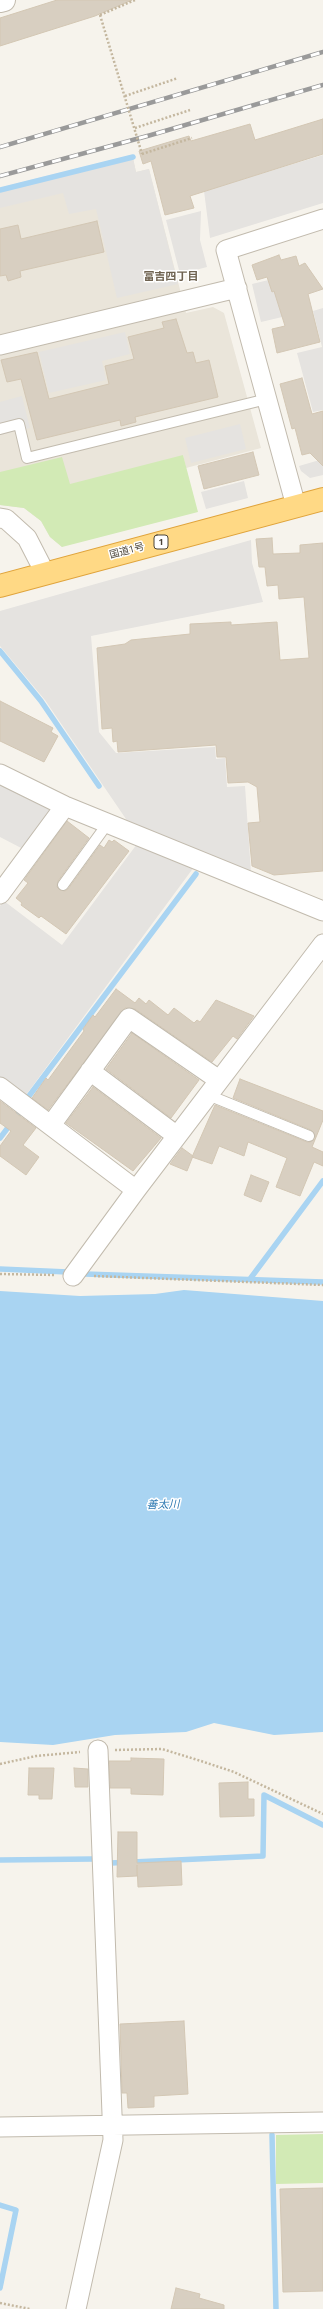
<!DOCTYPE html>
<html>
<head>
<meta charset="utf-8">
<style>
	body { margin:0 }
	canvas { display:block; background:#f6f3ec }
</style>
</head>
<body>
<canvas width="323" height="2309"></canvas>
<script>
const context = document.querySelector('canvas').getContext('2d');
context.lineJoin = 'round';
function fillPath(path, color) {
  context.fillStyle = color;
  context.fill(path, 'evenodd');
}
function shape(rows) {
  const path = new Path2D();
  for (const r of rows) {
    path.moveTo(r[0], r[1]);
    for (let i = 2; i < r.length; i += 2) path.lineTo(r[i], r[i + 1]);
  }
  return path;
}
function stroke(path, color, width, dash) {
  context.strokeStyle = color;
  context.lineWidth = width;
  context.lineCap = dash ? 'butt' : 'round';
  context.setLineDash(dash || []);
  context.stroke(path);
}
function label(font, color, halo, rows, align = 'center') {
  context.font = font + ' "Open Sans","Noto Sans JP",sans-serif';
  context.lineWidth = 3;
  context.setLineDash([]);
  context.textBaseline = 'middle';
  context.strokeStyle = halo;
  context.fillStyle = color;
  for (const [text, x, y, turn = 0] of rows) {
    context.save();
    context.translate(x, y);
    context.rotate((+turn || 0) * Math.PI / 180);
    context.textAlign = isNaN(turn) ? turn : align;
    if (halo) context.strokeText(text, 0, 0);
    context.fillText(text, 0, 0);
    context.restore();
  }
}
fillPath(shape([
	[133,158,136,172,149,169,186,313,213,307,224,313,261,448,186,468,183,455,62,547,50,537,41,521,24,508,0,505,0,191]
]), '#eae5da');
fillPath(shape([
	[183,455,198,512,62,547,50,537,41,521,24,508,0,505,0,472,62,457,70,484],
	[323,2134,323,2183,276,2184,276,2135]
]), '#d2eab5');
fillPath(shape([
	[323,155,323,203,210,238,204,191],
	[133,158,136,172,149,169,178,284,117,298,96,209,69,214,63,193,0,208,0,191],
	[201,211,200,240,207,267,180,274,166,220],
	[302,272,312,310,261,322,252,284],
	[323,308,323,410,313,412,297,353,322,347,313,311],
	[125,332,130,354,102,361,106,380,49,393,39,352],
	[22,396,30,428,0,435,0,402],
	[240,424,246,449,191,463,185,438],
	[323,459,323,475,310,478,301,471,299,466],
	[244,481,248,498,206,509,201,492],
	[251,540,252,563,263,602,91,636,99,732,116,753,215,747,216,759,225,758,227,787,245,786,251,873,128,822,45,700,0,646,0,611],
	[0,783,48,807,51,815,25,850,0,837],
	[137,844,194,867,23,1099,0,1081,0,906,4,901,62,945]
]), '#e5e3e0');
fillPath(shape([
	[184,1290,323,1301,323,1732,274,1735,214,1723,186,1732,115,1735,53,1745,0,1742,0,1291,80,1296,155,1294]
]), '#a9d4f2');
stroke(shape([
	[0,190,133,157],
	[0,651,41,701,99,786],
	[26,1100,196,874],
	[0,1138,19,1113],
	[0,1269,68,1272],
	[85,1274,323,1282],
	[250,1279,323,1181],
	[0,1860,93,1859],
	[111,1863,263,1856,264,1795,323,1825],
	[272,2135,276,2309],
	[0,2205,16,2210,0,2288]
]), '#a9d4f2', 5.5);
const building = shape([
	[57,0,132,0,95,16,0,46,0,18,57,0],
	[323,119,323,154,190,196,194,208,165,215,151,161,143,164,139,151,189,136,191,141,250,124,255,140,323,119],
	[97,221,104,252,20,271,21,277,8,281,6,275,0,276,0,229,18,225,21,239,97,221],
	[279,255,281,260,296,256,299,266,305,263,323,289,308,294,320,342,277,353,272,329,285,326,274,291,272,292,267,277,257,280,252,265,279,255],
	[176,319,187,353,193,352,196,363,209,360,218,397,135,417,136,422,121,426,120,420,37,440,21,379,7,382,1,360,37,352,49,399,109,384,105,366,134,359,128,337,164,328,162,322,176,319],
	[302,378,312,414,323,411,323,466,310,453,302,455,295,428,292,429,280,384,302,378],
	[253,452,259,475,204,489,198,466,253,452],
	[272,538,273,554,300,553,300,545,323,543,323,871,274,875,252,866,248,823,260,822,257,787,248,782,228,783,226,757,217,757,216,745,118,752,117,741,113,742,112,728,102,729,97,648,125,644,131,640,190,634,190,624,231,622,231,625,277,622,280,660,309,658,304,597,279,599,278,585,267,586,265,567,259,567,256,539,272,538],
	[0,701,53,728,51,732,58,736,44,762,0,741,0,701],
	[67,821,89,838,58,881,57,887,60,890,65,891,68,889,100,845,104,848,109,840,112,842,114,840,129,851,66,934,41,916,39,918,21,905,22,903,16,898,28,883,24,880,67,821],
	[116,989,135,1003,139,998,146,1004,149,1000,168,1015,174,1008,194,1023,197,1020,200,1022,216,1000,254,1016,237,1039,233,1036,212,1062,135,1009,125,1008,48,1110,32,1098,46,1078,48,1080,84,1031,83,1029,93,1015,95,1017,116,989],
	[132,1033,199,1080,171,1118,106,1069,132,1033],
	[240,1079,323,1111,323,1120,312,1147,323,1152,323,1166,314,1162,300,1196,276,1187,287,1158,248,1142,244,1156,219,1146,212,1164,192,1157,215,1105,307,1142,310,1142,315,1139,315,1135,311,1130,233,1098,240,1079],
	[93,1087,161,1138,133,1171,66,1123,93,1087],
	[0,1101,36,1128,23,1145,39,1157,26,1175,0,1156,0,1146,11,1131,0,1123,0,1101],
	[182,1148,193,1156,187,1171,170,1164,182,1148],
	[251,1175,269,1182,261,1202,244,1195,251,1175],
	[131,1758,164,1759,163,1795,131,1794,131,1788,110,1788,109,1761,131,1761,131,1758],
	[29,1768,54,1768,52,1799,39,1799,39,1795,28,1795,29,1768],
	[74,1768,88,1769,88,1787,75,1787,74,1768],
	[248,1782,248,1799,254,1799,254,1816,220,1817,219,1783,248,1782],
	[118,1832,137,1832,137,1863,181,1861,182,1885,138,1887,137,1865,137,1876,117,1877,118,1832],
	[184,2021,188,2094,154,2096,154,2107,128,2108,127,2093,122,2093,120,2024,184,2021],
	[323,2188,323,2291,283,2292,280,2189,323,2188],
	[176,2288,200,2294,199,2298,224,2305,224,2309,171,2309,176,2288]
]);
fillPath(building, '#d8cfc1');
stroke(building, '#d3c7b4', 1);
const service = shape([
	[0,429,19,424,27,458,267,399],
	[63,885,108,823],
	[208,1095,309,1136]
]);
const minor = shape([
	[0,345,237,288],
	[296,506,226,250,323,219],
	[0,518,6,519,27,538,45,573],
	[0,774,65,806,323,911],
	[0,894,65,806],
	[90,1071,177,1136],
	[0,1087,136,1190],
	[51,1125,129,1018,219,1080],
	[73,1276,136,1190,323,944],
	[0,2127,323,2122],
	[76,2309,113,2140,98,1750]
]);
const tertiary = shape([
	[0,1,4,0]
]);
const trunk = shape([
	[0,586,323,499]
]);
stroke(service, '#c2bbae', 12);
stroke(minor, '#c2bbae', 21);
stroke(tertiary, '#c2bbae', 24);
stroke(trunk, '#e0a43c', 24);
stroke(shape([
	[100,15,135,0],
	[125,96,178,78],
	[135,128,190,110],
	[142,154,192,138],
	[0,1274,55,1275],
	[94,1276,323,1285],
	[115,1750,162,1749,201,1761,234,1772,323,1814],
	[0,1764,36,1756,80,1752],
	[0,2303,30,2309]
]), '#c4b79f', 2.5, [2, 2]);
stroke(service, '#fff', 10);
stroke(minor, '#fff', 19);
stroke(tertiary, '#fff', 22);
stroke(trunk, '#ffd985', 22);
const rail = shape([
	[0,147,323,52],
	[0,176,151,135,323,85]
]);
stroke(rail, '#9a9a9a', 4.5);
stroke(rail, '#fff', 3, [9]);
stroke(shape([
	[100,15,142,154]
]), '#c4b79f', 2.5, [2, 2]);
for (const [x, y, w] of [
	[161,542,14]
]) {
  const box = new Path2D();
  box.roundRect(x - w / 2, y - 7, w, 14, 3);
  context.fillStyle = '#fff';
  context.fill(box);
  stroke(box, '#4b4439', 1);
}
label('bold 9px', '#4b4439', null, [
	["1",161,542]
]);
label('10px', '#4b4439', '#fff', [
	["国道1号",127,551,-15]
]);
label('bold 11px', '#6e6250', '#fff', [
	["富吉四丁目",171,277]
]);
label('italic 11px', '#2e7ab2', '#fff', [
	["善太川",163,1505,-1]
]);
</script>
</body>
</html>
